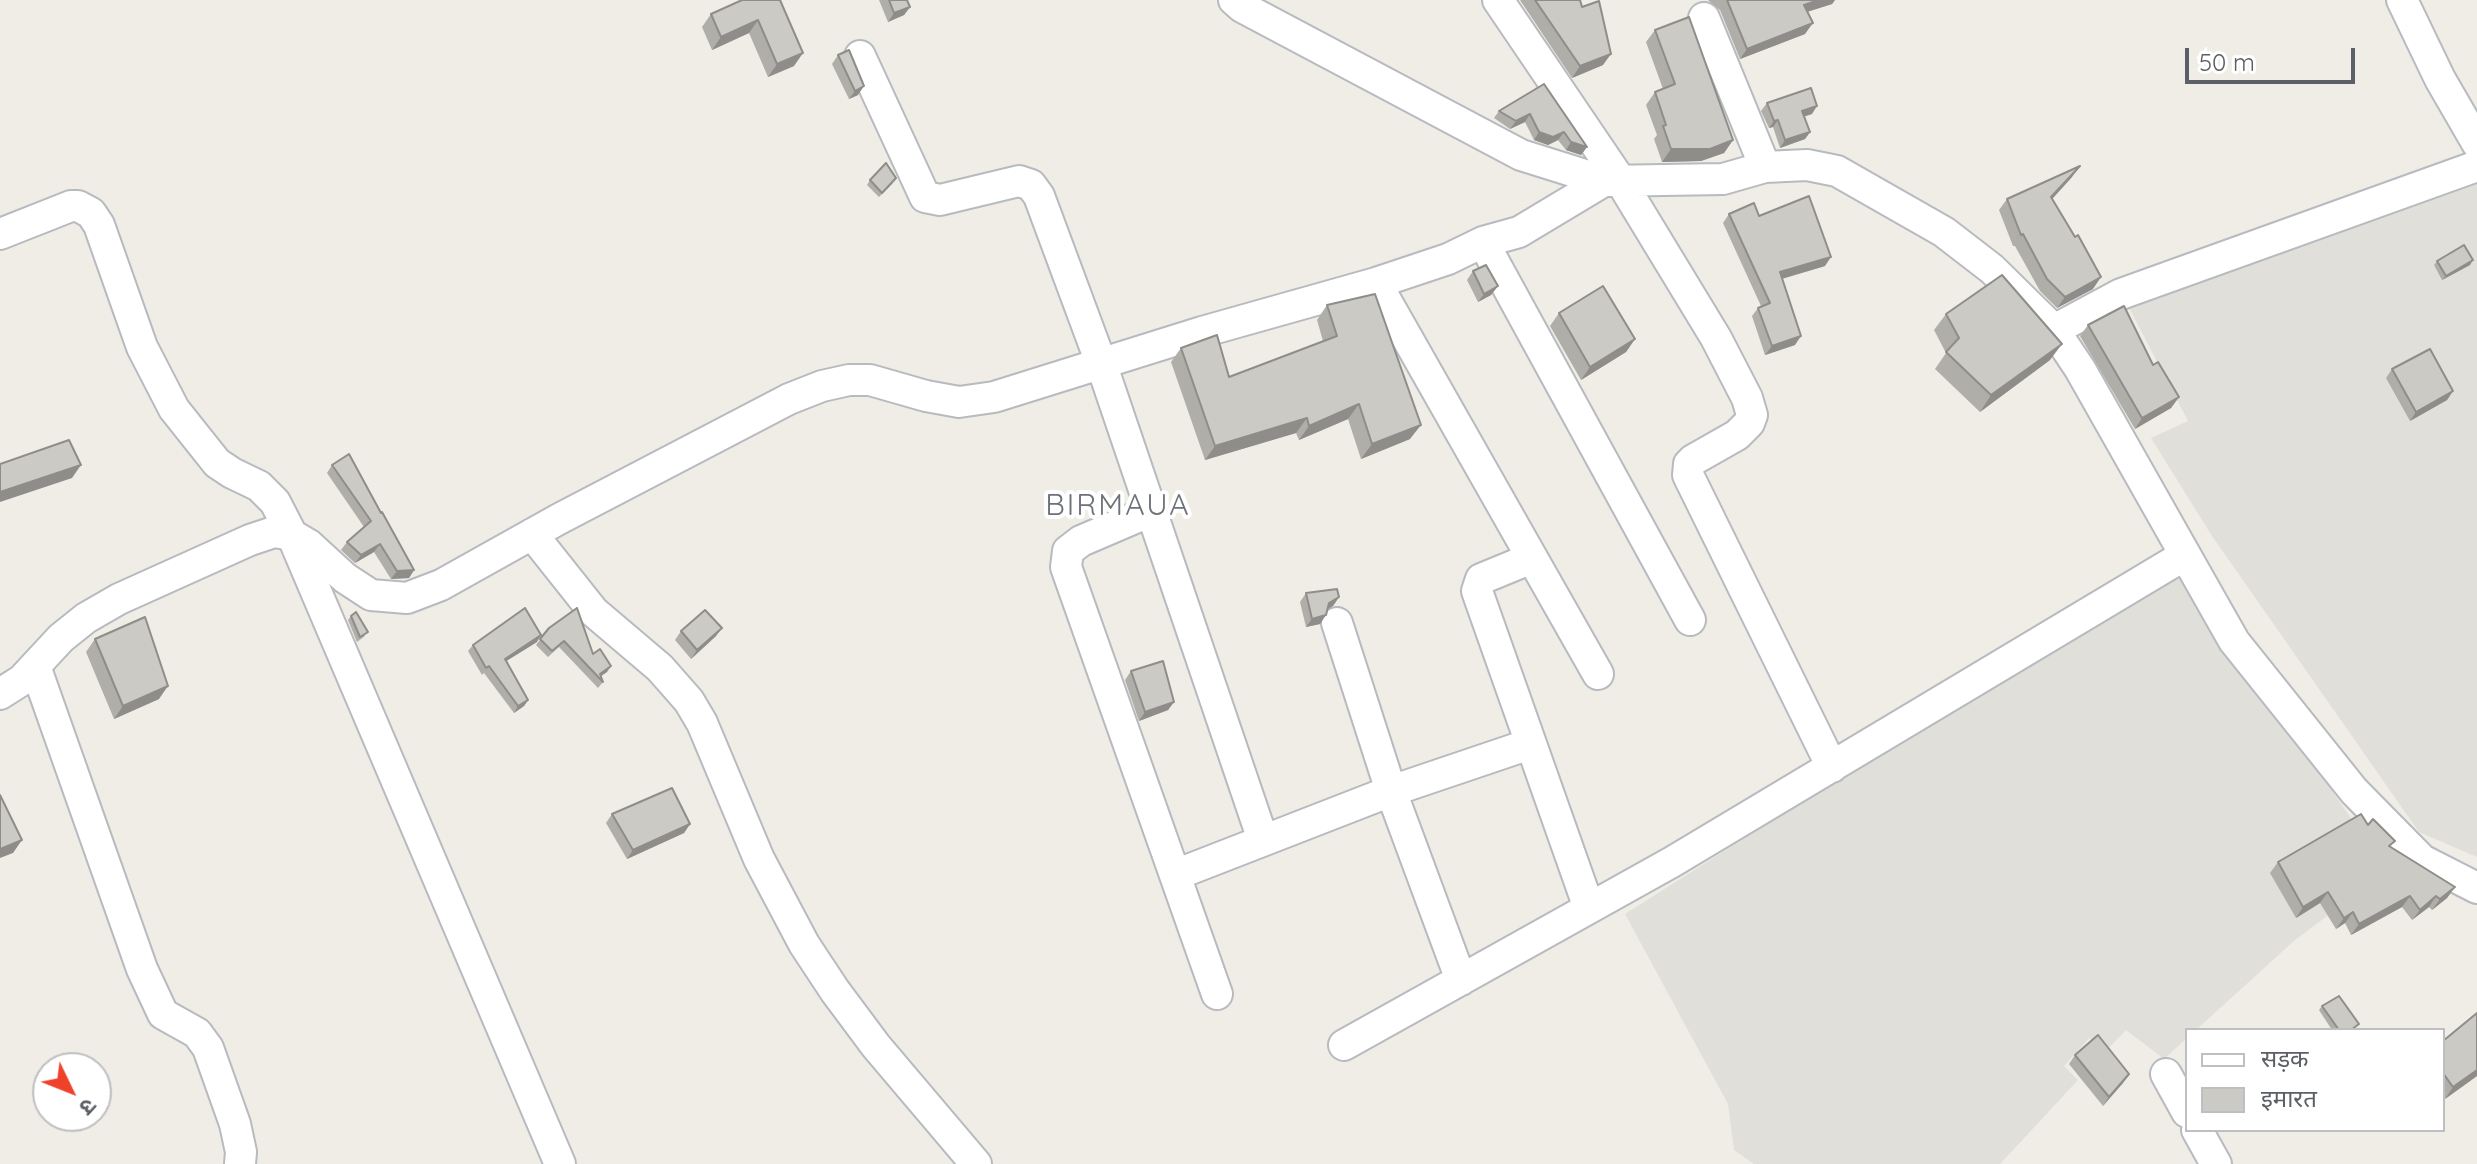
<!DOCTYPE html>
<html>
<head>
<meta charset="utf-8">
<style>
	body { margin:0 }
	#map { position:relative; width:2477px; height:1164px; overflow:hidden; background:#efede5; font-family:Quicksand,"Noto Sans Devanagari",sans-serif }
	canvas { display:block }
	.legend { position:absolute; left:2185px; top:1028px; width:260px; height:104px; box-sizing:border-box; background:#fff; border:2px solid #bebfc2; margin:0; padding:10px 14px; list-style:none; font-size:24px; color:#5c6066 }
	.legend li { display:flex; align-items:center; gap:16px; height:40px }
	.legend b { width:40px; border:2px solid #bebfc2 }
	.north { position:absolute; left:32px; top:1052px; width:80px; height:80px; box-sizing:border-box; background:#fff; border:2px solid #bebfc2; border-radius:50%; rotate:133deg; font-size:22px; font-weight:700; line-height:32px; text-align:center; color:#5c6066 }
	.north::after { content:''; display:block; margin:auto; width:28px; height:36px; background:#f0412b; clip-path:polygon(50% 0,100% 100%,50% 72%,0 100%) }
	.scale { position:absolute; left:2185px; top:48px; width:170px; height:36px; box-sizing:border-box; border:4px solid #5c6066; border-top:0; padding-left:10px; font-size:24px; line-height:28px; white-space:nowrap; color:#5c6066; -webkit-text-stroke:6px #fff; paint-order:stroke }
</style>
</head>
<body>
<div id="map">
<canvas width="2477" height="1164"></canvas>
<ul class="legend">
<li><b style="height:10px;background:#fff"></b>सड़क</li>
<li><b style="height:22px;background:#cccac4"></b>इमारत</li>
</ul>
<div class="north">उ</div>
<div class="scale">50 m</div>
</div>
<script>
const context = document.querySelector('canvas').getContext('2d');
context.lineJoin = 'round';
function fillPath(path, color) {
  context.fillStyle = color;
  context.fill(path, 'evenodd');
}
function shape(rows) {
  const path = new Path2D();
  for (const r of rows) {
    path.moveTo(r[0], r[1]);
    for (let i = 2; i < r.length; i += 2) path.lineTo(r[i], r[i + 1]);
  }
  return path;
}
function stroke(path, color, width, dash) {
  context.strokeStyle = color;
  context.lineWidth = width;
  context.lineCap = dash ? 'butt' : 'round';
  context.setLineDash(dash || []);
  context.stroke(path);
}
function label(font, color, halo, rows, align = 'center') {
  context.font = font + ' Quicksand,sans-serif';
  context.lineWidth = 8;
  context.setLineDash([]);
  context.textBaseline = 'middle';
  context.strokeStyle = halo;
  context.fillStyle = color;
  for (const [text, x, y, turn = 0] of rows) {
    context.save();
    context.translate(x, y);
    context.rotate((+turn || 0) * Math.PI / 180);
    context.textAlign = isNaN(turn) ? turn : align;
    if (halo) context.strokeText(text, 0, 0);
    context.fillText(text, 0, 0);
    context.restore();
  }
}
fillPath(shape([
	[2477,174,2477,857,2419,832,2212,536,2151,438,2188,421,2126,302],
	[2177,564,2387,871,2295,940,2196,1030,2187,1030,2187,1038,2164,1059,2126,1030,2105,1052,2089,1038,2064,1066,2078,1080,2000,1164,1754,1164,1734,1150,1728,1104,1625,914]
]), '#e0dfd9');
const minor = shape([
	[1234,0,1242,7,1521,155,1604,181,1723,179,1765,167,1807,165,1837,171,1944,232,1992,269,2054,330,2080,369,2234,641,2354,791,2422,860,2477,888],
	[1498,0,1620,180,1716,338,1747,398,1752,415,1749,423,1737,435,1693,460,1689,464,1688,475,1832,767],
	[2402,0,2440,79,2477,143],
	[1704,18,1765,167],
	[860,56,925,197,940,200,1019,181,1031,185,1039,196,1101,363,1263,840],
	[0,234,71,206,78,206,91,213,99,225,142,347,174,409,217,463,232,473,259,486,275,502,292,535,560,1164],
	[1483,242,1690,620],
	[1376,283,1598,674],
	[2054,330,2121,294,2477,166],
	[1151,511,1081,541,1068,551,1066,567,1217,994],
	[532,534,594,612,660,668,689,701,702,723,759,859,804,944,835,991,876,1046,976,1164],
	[1532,558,1481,579,1477,591,1589,908],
	[1337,623,1391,791,1461,980],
	[35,666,142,969,163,1014,197,1033,208,1048,235,1124,241,1152,240,1164],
	[0,694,22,680,61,638,86,618,119,599,250,540,274,532,292,535,309,545,345,578,371,595,407,598,441,585,559,519,789,399,822,386,849,380,870,380,926,396,959,402,994,397,1202,332,1376,283,1448,259,1483,242,1519,232,1604,181],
	[1175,875,1391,791,1530,744],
	[1344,1045,1672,862,2185,555],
	[2166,1074,2187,1112],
	[2197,1130,2216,1164]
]);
stroke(minor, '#b7babf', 34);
stroke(minor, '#fff', 30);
fillPath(shape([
	[742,0,794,66,768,77,749,33,712,50,702,27,711,14],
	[879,0,907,0,910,7,904,15,888,22],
	[1520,0,1580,0,1603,65,1572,78],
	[1708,0,1835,0,1832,4,1807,12,1805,34,1740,59,1720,10],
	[1655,30,1733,140,1724,153,1701,161,1662,162,1654,139,1657,135,1646,105,1655,92,1663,89,1646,42],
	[838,55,858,95,849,99,832,64],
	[1544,84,1587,147,1581,155,1566,150,1558,140,1548,145,1534,140,1525,122,1510,129,1494,118,1499,111],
	[1767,103,1812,114,1804,116,1810,132,1805,139,1780,148,1773,127,1769,128,1761,111],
	[2072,177,2052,199,2093,289,2057,308,2040,291,2015,246,2013,246,1999,210,2007,199],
	[870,180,893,183,879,197,867,185],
	[1729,214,1759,216,1825,266,1782,279,1795,345,1765,355,1752,316,1758,308,1761,306,1723,223],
	[2437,261,2470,265,2442,280,2434,265],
	[1473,271,1498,286,1491,295,1478,302,1467,280],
	[1327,305,1410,439,1361,459,1348,419,1299,440,1296,433,1205,460,1171,362,1181,348,1229,377,1323,341,1317,320],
	[1559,313,1635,339,1626,352,1581,380,1550,326],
	[1946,314,2050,360,1980,412,1935,369,1946,353,1934,330],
	[2088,325,2153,365,2179,397,2171,408,2135,429,2080,336],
	[2392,369,2453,391,2447,400,2410,421,2386,378],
	[332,465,381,513,414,570,409,578,391,579,374,552,355,563,341,550,347,542,364,527,327,473],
	[1306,593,1339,597,1333,606,1327,609,1320,624,1306,627,1300,602],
	[351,616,365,636,357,642,348,620],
	[549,628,593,654,607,672,601,676,603,682,598,688,559,647,548,657,536,645],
	[681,631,716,636,691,659,675,640],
	[95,639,159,699,114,719,86,652],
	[537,642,506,661,528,700,524,706,514,713,484,673,482,675,468,651,473,645],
	[1131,671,1174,702,1168,710,1139,721,1125,680],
	[612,814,690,824,684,833,627,859,606,823],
	[2368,825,2390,847,2455,887,2447,898,2432,910,2429,907,2412,920,2402,907,2351,935,2345,923,2336,929,2320,903,2296,918,2270,873,2278,862],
	[2322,1006,2356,1029,2354,1030,2332,1030,2319,1010],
	[2477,1013,2477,1076,2445,1099,2443,1096,2443,1041],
	[2075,1055,2129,1074,2103,1106,2069,1064]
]), '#afaea9');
fillPath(shape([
	[1819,0,1835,0,1832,4,1797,15,1804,5],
	[910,7,904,15,888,22,894,13],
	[758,20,749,33,712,50,721,37],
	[1813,23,1805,34,1740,59,1747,49],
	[803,53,794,66,768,77,777,64],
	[1611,54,1603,65,1572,78,1580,66],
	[864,86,858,95,849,99,855,91],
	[1817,106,1812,114,1797,119,1802,111],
	[1530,114,1525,122,1510,129,1516,121],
	[1778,120,1773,127,1769,128,1774,121],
	[1539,132,1564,132,1558,140,1548,145,1534,140],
	[1810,132,1805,139,1780,148,1785,140],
	[1733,140,1724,153,1701,161,1662,162,1671,149],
	[1571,142,1587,147,1581,155,1566,150],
	[2080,166,2072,177,2043,209,2051,197],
	[1831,257,1825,266,1774,281,1780,272],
	[2473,260,2470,265,2442,280,2446,276],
	[2101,277,2093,289,2057,308,2065,297],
	[1498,286,1491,295,1478,302,1484,294],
	[1801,336,1795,345,1765,355,1772,346],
	[1635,339,1626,352,1581,380,1590,367],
	[2062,344,2050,360,1980,412,1991,395],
	[2453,391,2447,400,2410,421,2416,412],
	[2179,397,2171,408,2135,429,2142,418],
	[1359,404,1348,419,1299,440,1309,426],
	[1307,418,1296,433,1205,460,1215,446],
	[1421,425,1410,439,1361,459,1372,444],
	[81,465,72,478,0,502,0,492],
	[380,544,374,552,355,563,361,555],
	[414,570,409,578,391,579,397,571],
	[1339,597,1333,606,1323,612,1329,603],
	[1326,615,1320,624,1306,627,1312,619],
	[722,628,716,636,691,659,697,650],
	[541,635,537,642,500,665,505,659],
	[611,666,607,672,598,678,600,674],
	[168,686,159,699,114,719,123,706],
	[528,700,524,706,514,713,518,706],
	[1174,702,1168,710,1139,721,1145,712],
	[690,824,684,833,627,859,633,850],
	[22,840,13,853,0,858,0,849],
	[2455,887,2447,898,2432,910,2440,899],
	[2328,892,2320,903,2296,918,2303,907],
	[2410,896,2402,907,2351,935,2359,924],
	[2436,896,2429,907,2412,920,2420,910],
	[2353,912,2345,923,2336,929,2344,918],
	[2477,1070,2477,1076,2445,1099,2453,1087],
	[2129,1074,2123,1083,2103,1106,2109,1097]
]), '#8f8d89');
const building = shape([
	[742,0,780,0,803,53,777,64,758,20,721,37,711,14,742,0],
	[889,0,907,0,910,7,894,13,889,0],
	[1535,0,1580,0,1582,7,1599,1,1611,54,1580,66,1535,0],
	[1727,0,1819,0,1804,5,1813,23,1747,49,1727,0],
	[1689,17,1733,140,1710,149,1671,149,1663,126,1666,125,1655,92,1675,84,1655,30,1689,17],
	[849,50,864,86,855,91,838,55,849,50],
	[1544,84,1587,147,1571,142,1564,132,1553,137,1539,132,1530,114,1516,121,1499,111,1544,84],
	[1811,88,1817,106,1802,111,1810,132,1785,140,1778,120,1774,121,1767,103,1811,88],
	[886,163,896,178,882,193,870,180,886,163],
	[2080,166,2051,197,2075,237,2078,235,2101,277,2065,297,2047,279,2023,234,2021,235,2007,199,2080,166],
	[1809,196,1831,257,1780,272,1801,336,1772,346,1758,308,1770,303,1729,214,1754,203,1759,216,1809,196],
	[2464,245,2473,260,2446,276,2437,261,2464,245],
	[1486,265,1498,286,1484,294,1473,271,1486,265],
	[2002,275,2062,344,1991,395,1946,352,1959,338,1946,314,2002,275],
	[1603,286,1635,339,1590,367,1559,313,1603,286],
	[1375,294,1421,425,1372,444,1359,404,1309,426,1307,418,1215,446,1181,348,1217,335,1229,377,1337,336,1327,305,1375,294],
	[2124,306,2153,365,2158,362,2179,397,2142,418,2088,325,2124,306],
	[2430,349,2453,391,2416,412,2392,369,2430,349],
	[69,440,81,465,0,492,0,464,69,440],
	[349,454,381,513,382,512,414,570,397,571,380,544,361,555,347,542,371,521,332,465,349,454],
	[1337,589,1339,597,1329,603,1326,615,1312,619,1306,593,1337,589],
	[525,608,541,635,505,659,528,700,518,706,489,666,486,668,473,645,525,608],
	[577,608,593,654,600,649,611,666,600,674,603,682,564,641,552,651,540,639,549,628,577,608],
	[705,610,722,628,697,650,681,631,705,610],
	[356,612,368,632,360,637,351,616,356,612],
	[145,617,168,686,123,706,95,639,145,617],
	[1163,661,1174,702,1145,712,1131,671,1163,661],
	[672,788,690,824,633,850,612,814,672,788],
	[0,795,22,840,0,849,0,795],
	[2361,814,2368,825,2373,819,2395,841,2389,846,2455,887,2440,899,2436,896,2420,910,2410,896,2359,924,2353,912,2344,918,2328,892,2303,907,2278,862,2361,814],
	[2339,996,2359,1024,2351,1030,2339,1030,2322,1006,2339,996],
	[2477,1013,2477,1070,2453,1087,2443,1073,2443,1041,2477,1013],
	[2098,1035,2129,1074,2109,1097,2075,1055,2098,1035]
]);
fillPath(building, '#cccac4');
stroke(building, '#8f8d89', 2);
context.letterSpacing = '2px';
label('30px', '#6d7278', '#fff', [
	["BIRMAUA",1118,506]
]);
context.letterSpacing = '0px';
</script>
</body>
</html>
